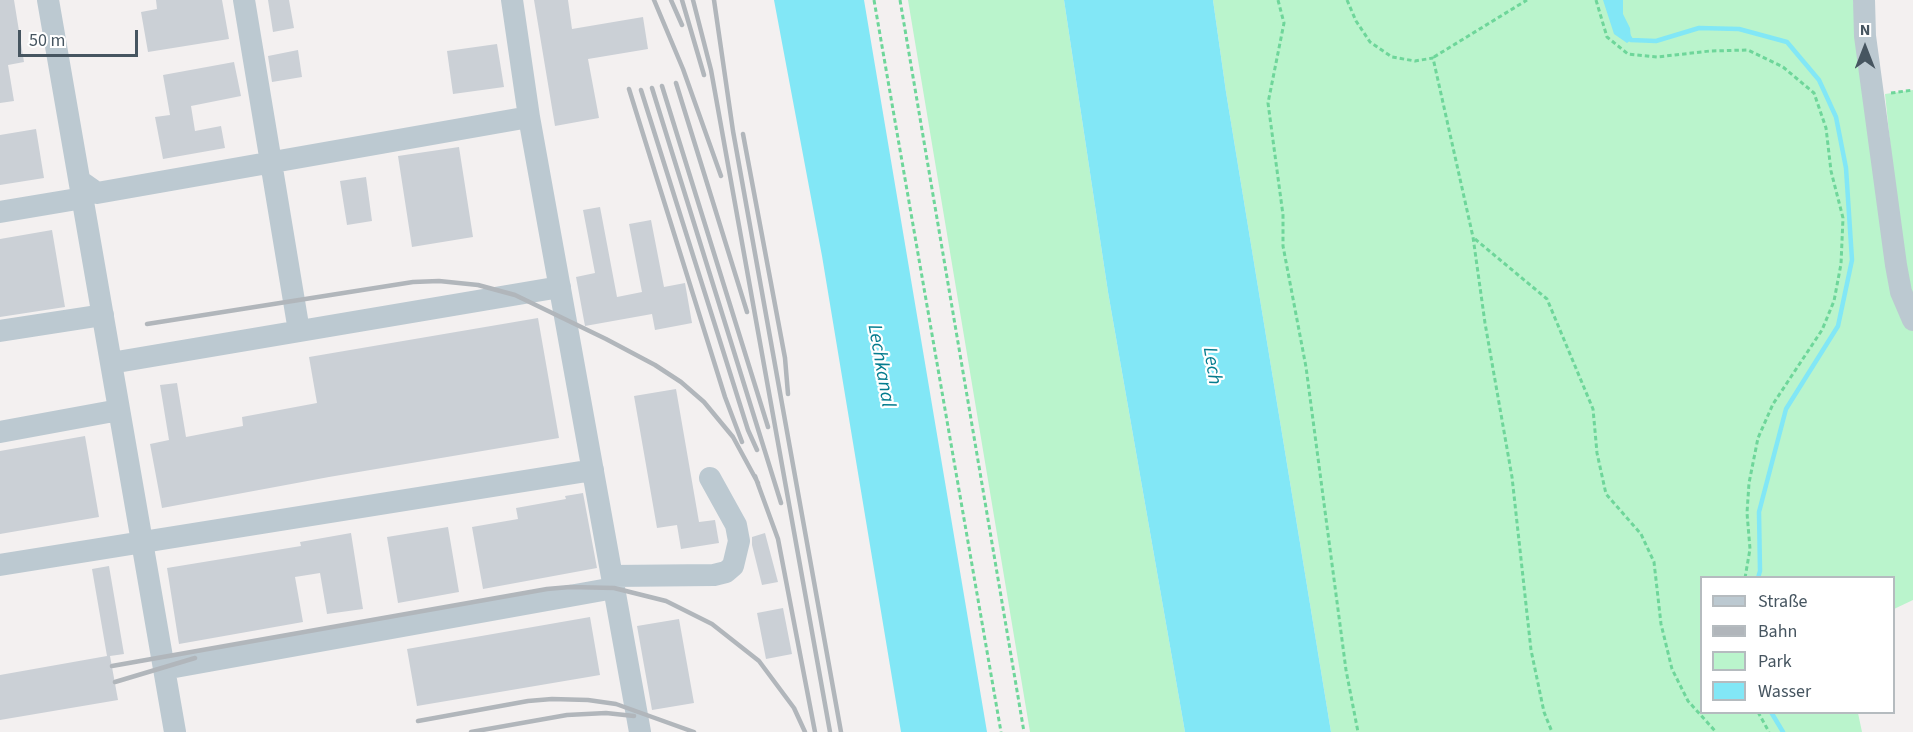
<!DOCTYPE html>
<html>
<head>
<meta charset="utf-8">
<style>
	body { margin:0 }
	#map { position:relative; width:1913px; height:732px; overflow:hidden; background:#f3f0f0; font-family:"Source Sans 3",sans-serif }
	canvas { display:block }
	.legend { position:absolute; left:1700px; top:576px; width:195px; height:138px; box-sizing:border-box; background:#fff; border:2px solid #b5bbbf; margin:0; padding:8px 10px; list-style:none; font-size:18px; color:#465560 }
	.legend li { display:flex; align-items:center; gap:12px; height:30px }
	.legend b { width:30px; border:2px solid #b5bbbf }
	.north { position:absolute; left:1835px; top:18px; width:60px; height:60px; -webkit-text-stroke:4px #fff; paint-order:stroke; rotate:0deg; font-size:16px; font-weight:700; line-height:24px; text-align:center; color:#465560 }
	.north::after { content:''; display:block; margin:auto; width:21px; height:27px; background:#465560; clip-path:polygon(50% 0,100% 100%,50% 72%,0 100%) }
	.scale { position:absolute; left:18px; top:30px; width:120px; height:27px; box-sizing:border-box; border:3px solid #465560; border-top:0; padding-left:8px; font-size:18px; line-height:21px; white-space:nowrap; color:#465560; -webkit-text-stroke:4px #fff; paint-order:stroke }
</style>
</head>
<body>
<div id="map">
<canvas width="1913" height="732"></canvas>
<ul class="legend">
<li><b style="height:8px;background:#bcc9d1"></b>Straße</li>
<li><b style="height:8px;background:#b1b6bb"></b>Bahn</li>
<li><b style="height:16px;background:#baf4cc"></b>Park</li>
<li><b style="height:16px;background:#82e7f6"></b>Wasser</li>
</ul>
<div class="north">N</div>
<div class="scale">50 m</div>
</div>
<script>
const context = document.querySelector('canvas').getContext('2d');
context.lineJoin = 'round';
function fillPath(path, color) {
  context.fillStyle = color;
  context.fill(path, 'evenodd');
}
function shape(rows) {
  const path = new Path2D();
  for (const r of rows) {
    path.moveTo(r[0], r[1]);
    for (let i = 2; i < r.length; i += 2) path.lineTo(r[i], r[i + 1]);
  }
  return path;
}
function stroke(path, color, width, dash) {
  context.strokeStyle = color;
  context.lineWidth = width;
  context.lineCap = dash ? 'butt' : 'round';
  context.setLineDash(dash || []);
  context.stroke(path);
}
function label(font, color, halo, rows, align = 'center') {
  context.font = font + ' "Source Sans 3",sans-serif';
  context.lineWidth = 4.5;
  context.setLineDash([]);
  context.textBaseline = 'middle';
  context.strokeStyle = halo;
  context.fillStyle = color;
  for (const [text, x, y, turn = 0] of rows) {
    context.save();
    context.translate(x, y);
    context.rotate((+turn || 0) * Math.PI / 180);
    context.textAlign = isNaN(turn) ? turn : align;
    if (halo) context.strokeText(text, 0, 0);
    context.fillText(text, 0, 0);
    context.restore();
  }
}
fillPath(shape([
	[908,0,1064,0,1108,292,1185,732,1030,732],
	[1213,0,1853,0,1913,330,1913,600,1894,609,1894,578,1702,578,1702,712,1858,713,1862,732,1331,732,1226,92],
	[1913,90,1913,301,1903,268,1885,94]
]), '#baf4cc');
fillPath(shape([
	[774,0,864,0,987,732,901,732,822,256],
	[1064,0,1213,0,1226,92,1331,732,1185,732,1108,292],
	[1603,0,1623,0,1623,14,1630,28,1631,40,1627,43,1614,34]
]), '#82e7f6');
stroke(shape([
	[1628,35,1631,40,1656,41,1699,28,1739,29,1787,42,1819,80,1836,117,1846,168,1852,260,1838,326,1786,409,1759,512,1760,571,1758,578],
	[1771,712,1783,732]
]), '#82e7f6', 4.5);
fillPath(shape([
	[0,0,14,0,24,62,8,65,14,101,0,103],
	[156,0,222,0,229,39,148,52,141,12,157,9],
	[268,0,289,0,294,28,273,32],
	[534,0,568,0,572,29,643,17,648,49,588,59,599,118,555,126],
	[497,44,504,87,453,94,447,51],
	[298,50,302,77,272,82,268,56],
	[234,62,241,96,191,106,195,131,221,126,225,148,163,159,155,117,170,115,163,75],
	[36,129,44,178,0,185,0,135],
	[459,147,473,237,412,247,398,156],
	[366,177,372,221,347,225,340,181],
	[600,207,617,297,642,292,629,224,651,220,664,287,685,283,692,323,655,330,652,314,585,326,576,277,595,273,583,210],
	[52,230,65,307,0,317,0,239],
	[538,318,559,438,329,477,162,508,150,444,169,440,160,385,177,383,186,437,243,426,242,417,317,403,309,357],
	[676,389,699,522,715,520,719,543,681,549,677,525,657,528,634,396],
	[85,436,99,517,0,534,0,451],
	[583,493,597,568,483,589,472,527,518,519,516,508,566,499,565,496],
	[448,527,459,592,398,603,387,537],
	[351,533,363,609,327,614,320,573,295,577,303,622,179,644,167,568,301,546,300,542],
	[765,533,778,582,762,585,752,545,752,537],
	[109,566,124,654,110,656,118,700,0,720,0,675,107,656,92,569],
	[783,608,792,654,766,659,757,613],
	[590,617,600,675,417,706,407,649],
	[679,619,694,703,652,710,637,626]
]), '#cbd0d6');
stroke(shape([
	[874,0,1001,732],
	[900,0,1024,732],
	[1278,0,1284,23,1268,103,1283,215,1283,246,1306,367,1346,670,1358,732],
	[1347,0,1356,21,1370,42,1392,57,1415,61,1433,58,1473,237,1485,323,1512,477,1531,650,1544,712,1552,732],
	[1596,0,1607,37,1628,54,1657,57,1710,51,1748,50,1783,67,1814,93,1826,128,1831,171,1843,218,1841,264,1834,301,1822,330,1773,404,1758,438,1749,483,1747,513,1750,549,1745,578],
	[1434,57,1527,0],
	[1891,93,1913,90],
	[1475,239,1547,299,1593,409,1597,453,1606,494,1641,534,1654,562,1661,624,1672,669,1688,701,1716,732],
	[1758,712,1769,732]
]), '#6ed69a', 3, [4.5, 3]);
stroke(shape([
	[48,0,175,732],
	[244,0,299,331],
	[1864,0,1865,36,1896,265,1901,292,1913,320],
	[529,117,640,732],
	[80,181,97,193,529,117,512,0],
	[0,212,83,198],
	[0,331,103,315],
	[111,363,560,287],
	[0,432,119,410],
	[0,565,593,470],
	[612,576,714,575,726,572,733,566,739,541,736,525,710,478],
	[164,669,614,588]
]), '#bcc9d1', 22);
stroke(shape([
	[654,0,683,69,721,176],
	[671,0,682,25],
	[682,0,704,75],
	[693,0,711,70,830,732],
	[714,0,733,131,841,732],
	[676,83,747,312],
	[662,86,768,427],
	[652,88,781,503],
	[629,89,725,397,742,442],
	[641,90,748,430,757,450],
	[743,134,785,358,788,394],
	[147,324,413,282,439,281,478,285,515,295,606,339,655,365,681,382,704,402,733,437,758,483],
	[755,476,778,539,815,732],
	[112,666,547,589,570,587,614,588,666,601,712,624,759,661,794,708,805,732],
	[115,682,195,658],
	[418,721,528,701,552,699,588,700,616,704,694,732],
	[471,732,567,715,606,713,634,716]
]), '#b1b6bb', 4.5);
label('italic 20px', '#047c8e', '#fff', [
	["Lechkanal",880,366,80],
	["Lech",1211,366,81]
]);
</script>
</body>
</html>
